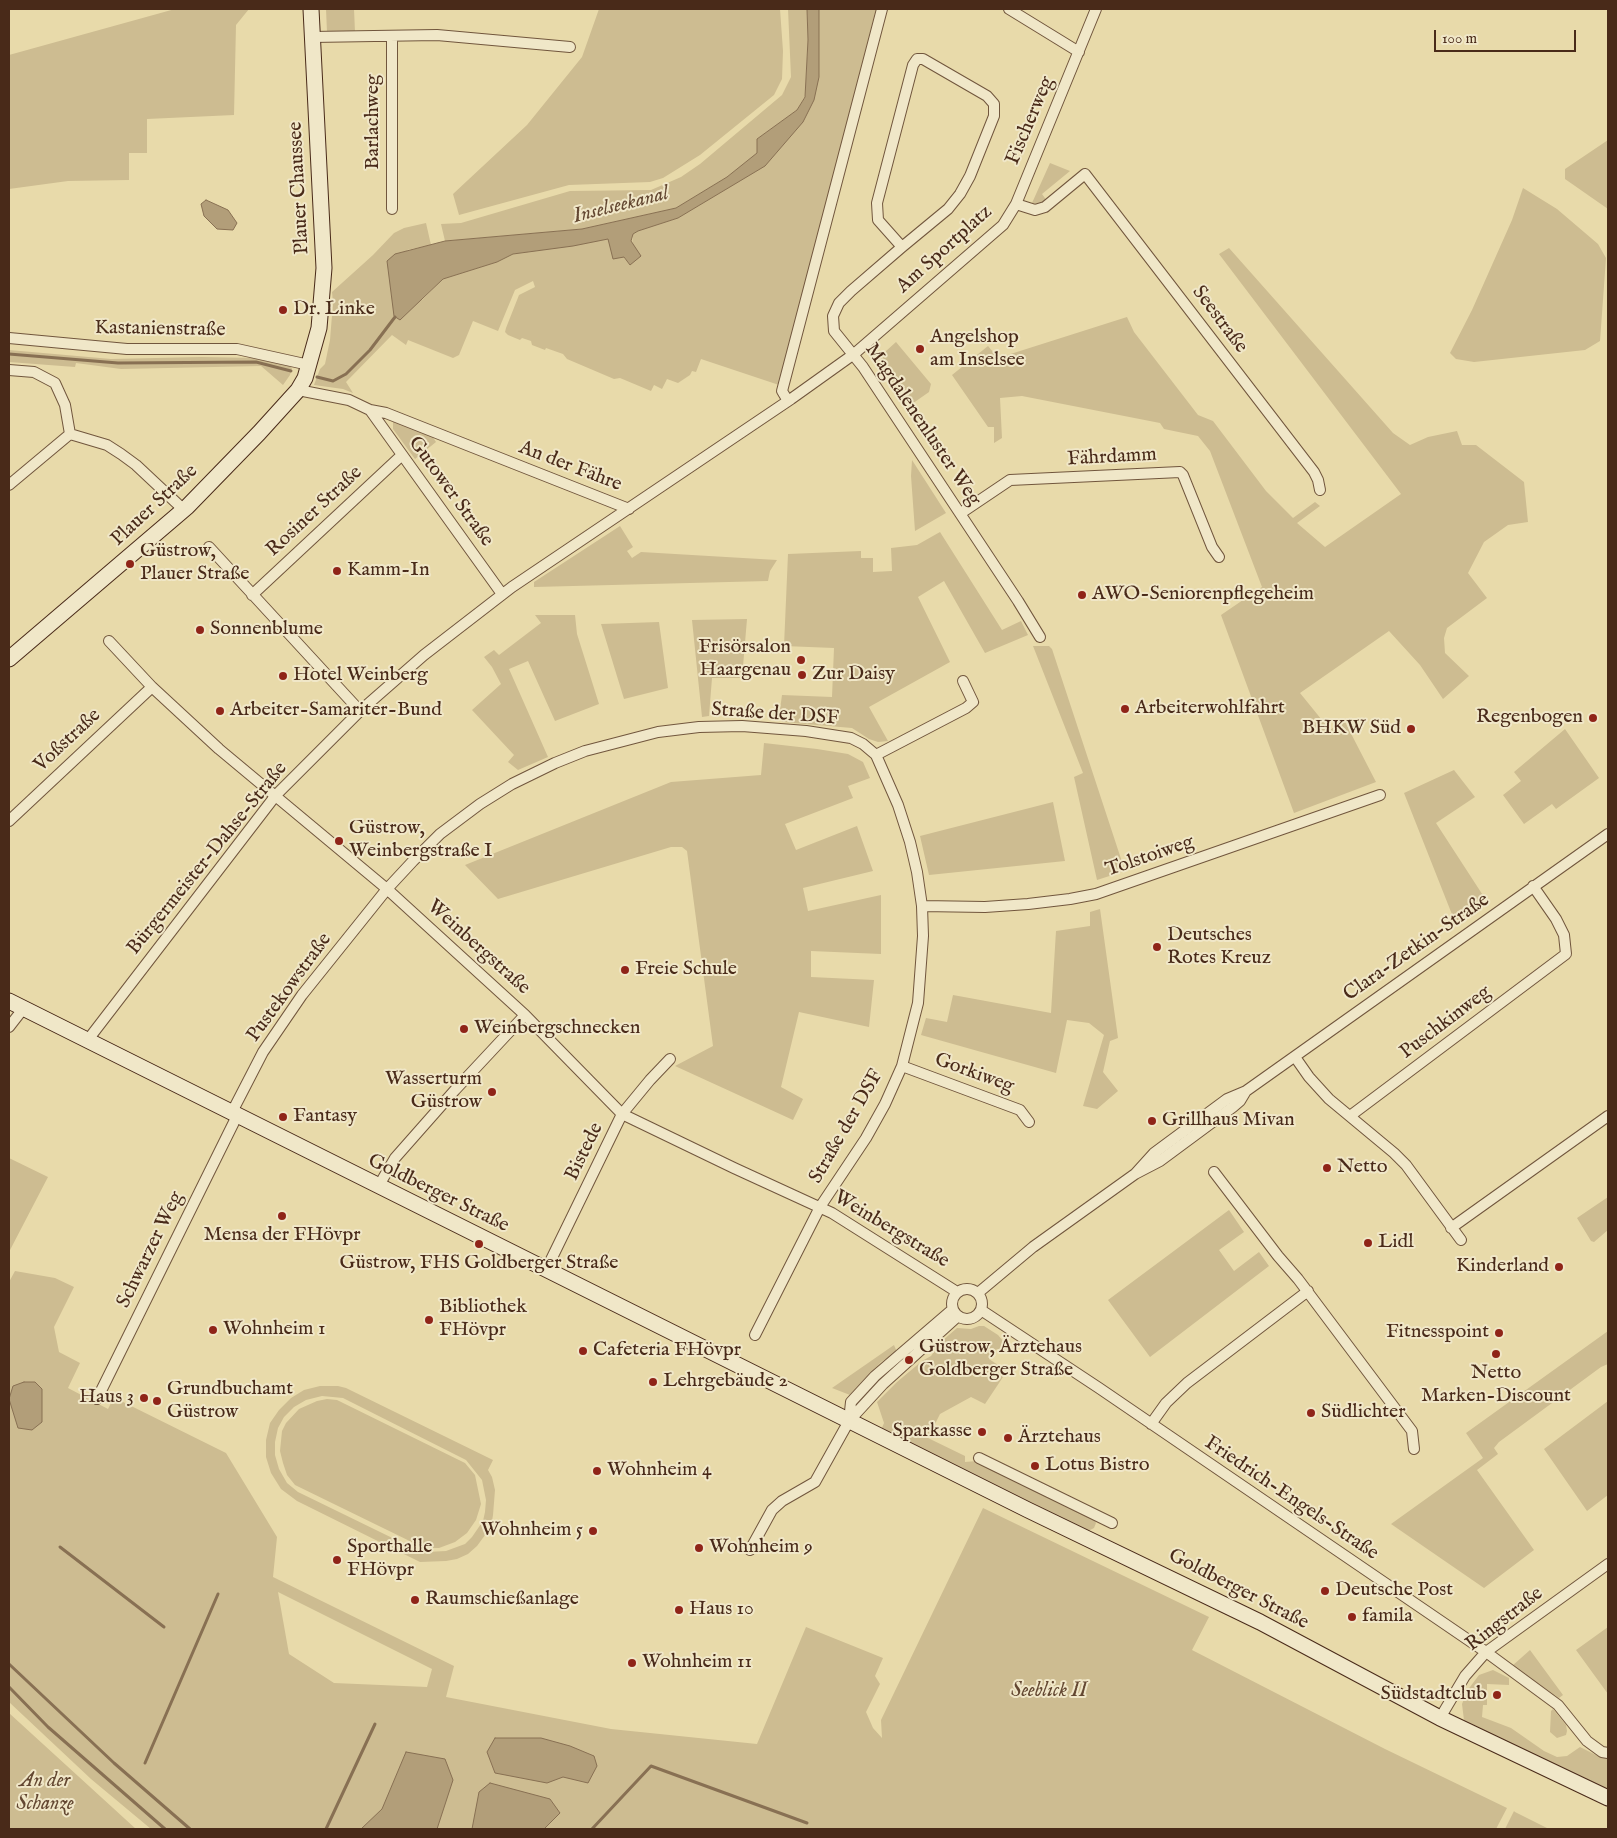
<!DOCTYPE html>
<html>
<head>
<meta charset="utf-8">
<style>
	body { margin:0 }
	#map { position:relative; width:1617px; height:1838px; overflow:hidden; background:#e8daaa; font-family:"IM FELL English",serif }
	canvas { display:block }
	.frame { position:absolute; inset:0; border:10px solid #492a19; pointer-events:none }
	.scale { position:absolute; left:1434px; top:30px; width:142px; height:22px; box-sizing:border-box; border:2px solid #492a19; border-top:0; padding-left:6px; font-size:15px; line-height:18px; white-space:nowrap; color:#492a19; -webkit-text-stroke:4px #f0e7c8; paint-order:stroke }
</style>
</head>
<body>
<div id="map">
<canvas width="1617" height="1838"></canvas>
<div class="frame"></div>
<div class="scale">100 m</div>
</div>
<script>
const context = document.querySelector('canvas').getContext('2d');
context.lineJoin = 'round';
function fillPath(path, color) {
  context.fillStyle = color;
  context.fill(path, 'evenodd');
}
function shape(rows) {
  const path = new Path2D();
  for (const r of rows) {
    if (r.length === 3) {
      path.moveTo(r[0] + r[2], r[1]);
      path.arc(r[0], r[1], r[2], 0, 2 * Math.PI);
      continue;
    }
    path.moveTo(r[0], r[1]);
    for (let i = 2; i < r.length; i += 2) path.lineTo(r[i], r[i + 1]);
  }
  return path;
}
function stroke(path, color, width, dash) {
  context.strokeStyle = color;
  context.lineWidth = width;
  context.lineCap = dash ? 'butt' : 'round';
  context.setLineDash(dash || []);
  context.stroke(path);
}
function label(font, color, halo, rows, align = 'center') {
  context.font = font + ' "IM FELL English",serif';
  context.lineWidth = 4;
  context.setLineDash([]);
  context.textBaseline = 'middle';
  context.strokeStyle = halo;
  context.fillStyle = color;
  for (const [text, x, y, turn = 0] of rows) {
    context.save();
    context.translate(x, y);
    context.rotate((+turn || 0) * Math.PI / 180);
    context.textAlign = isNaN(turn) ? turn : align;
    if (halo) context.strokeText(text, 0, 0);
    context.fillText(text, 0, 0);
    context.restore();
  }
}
fillPath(shape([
	[175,9,249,9,236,25,234,115,147,119,147,153,129,153,129,180,68,181,9,189,9,55],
	[326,9,354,9,355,32,327,32],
	[599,9,780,9,783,51,782,79,774,95,700,155,663,178,650,182,569,185,459,215,453,194,527,125,582,57],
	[788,9,807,9,808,40,805,96,797,110,757,139,758,153,727,177,676,208,582,229,445,241,441,224,461,223,570,191,651,190,681,177,700,164,782,95,791,77],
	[819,9,876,9,779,385,701,359,696,372,692,371,690,375,678,383,667,379,662,389,654,385,651,391,620,378,614,379,567,359,563,354,546,348,545,350,532,345,531,341,522,338,520,340,508,335,505,332,506,328,519,295,535,287,533,281,515,290,498,331,473,321,459,355,453,358,408,340,406,345,392,335,346,382,353,393,343,389,314,385,320,369,325,364,330,340,333,303,332,292,373,255,394,233,404,228,426,223,431,245,407,250,422,300,443,279,497,262,513,254,526,252,608,238,630,265,633,234,638,231,678,218,764,166,819,77],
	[1608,140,1608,209,1565,179,1565,169],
	[1050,163,1070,171,1042,194,1047,201,1040,204,1035,204,1032,203],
	[1523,188,1557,209,1598,244,1606,258,1600,341,1585,350,1474,362,1456,359,1450,353,1472,310,1512,220],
	[1229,248,1393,433,1410,445,1428,437,1457,431,1462,445,1476,445,1524,482,1528,522,1508,525,1484,542,1468,573,1487,598,1447,628,1444,638,1445,653,1469,676,1443,699,1420,665,1389,631,1300,693,1330,730,1344,720,1376,782,1294,813,1221,615,1262,587,1210,451,1198,436,1164,429,1160,423,1022,396,1000,398,1002,438,994,443,994,427,988,427,952,375,988,346,998,358,1127,317,1134,332,1198,415,1213,421,1266,491,1293,518,1315,502,1320,506,1297,523,1325,547,1401,494,1219,254],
	[896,342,931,384,929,392,909,406,875,361],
	[9,350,111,359,201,357,257,358,285,363,292,368,290,375,283,385,261,366,121,369,76,363,75,367,9,362],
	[393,421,432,436,436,442,415,459,393,429],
	[912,460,946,513,915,531,911,476],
	[620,526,633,547,627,551,632,558,641,552,777,560,770,571,768,581,534,587,534,582],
	[940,532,1002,630,1021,621,1028,635,985,653,944,581,918,597,950,662,869,707,888,741,878,742,869,739,852,728,782,722,779,717,782,695,832,697,834,648,784,646,788,554,861,551,861,558,873,558,873,572,892,571,891,548,917,545],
	[535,615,575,615,577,634,599,704,555,721,528,661,509,669,548,757,518,770,508,762,514,755,472,710,501,684,492,667,484,657,494,650,499,655,541,623],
	[747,619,742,678,712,678,709,716,702,717,692,620],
	[659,622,668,688,624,699,601,624],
	[1033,646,1049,646,1052,649,1125,871,1097,880,1074,777,1083,773],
	[1565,729,1599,778,1556,809,1552,804,1524,824,1503,795,1521,781,1514,772],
	[764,743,817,749,848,754,863,762,870,778,848,786,853,798,785,824,796,850,857,826,873,871,803,888,808,911,881,895,881,954,811,951,811,977,874,980,869,1027,799,1012,781,1087,803,1099,793,1120,675,1066,713,1046,687,851,682,847,671,847,498,899,465,865,671,782,761,775],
	[1454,770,1475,797,1436,823,1486,900,1455,922,1404,793],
	[1053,802,1065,861,929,875,920,836],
	[1100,909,1118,1038,1110,1041,1103,1072,1118,1091,1097,1109,1083,1106,1104,1035,1089,1023,1067,1020,1056,1073,921,1035,926,1018,947,1022,953,995,1051,1013,1056,931,1090,926,1090,912],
	[9,1158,48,1177,9,1252],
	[1608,1197,1608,1230,1594,1242,1591,1241,1577,1218],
	[1229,1210,1244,1232,1219,1250,1234,1271,1259,1252,1269,1266,1150,1357,1108,1300],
	[15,1271,55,1278,74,1287,54,1327,59,1352,80,1363,68,1388,108,1409,112,1401,109,1395,226,1453,277,1537,273,1577,454,1666,446,1697,611,1729,757,1744,806,1627,883,1658,875,1676,880,1684,866,1712,873,1728,882,1738,881,1720,983,1508,1209,1617,1192,1650,1385,1749,1507,1808,1496,1829,151,1829,91,1779,9,1702,9,1282],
	[278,1592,432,1669,427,1687,334,1683,289,1654],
	[979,1326,984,1326,998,1335,1003,1341,1006,1347,1003,1352,997,1349,989,1359,1007,1371,985,1404,971,1397,940,1414,928,1438,965,1456,965,1462,977,1461,1094,1519,1096,1523,1094,1528,1088,1531,1081,1529,881,1430,884,1423,877,1402,897,1382,922,1361,931,1356,942,1341,957,1328,971,1329],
	[1608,1331,1608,1364,1601,1367,1499,1442,1494,1448,1498,1454,1477,1470,1534,1550,1484,1588,1391,1524,1483,1458,1466,1433],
	[894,1345,897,1352,881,1362,850,1395,832,1388],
	[320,1386,338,1386,346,1388,493,1460,488,1470,492,1477,495,1490,493,1515,491,1527,477,1546,468,1554,457,1559,446,1561,420,1562,297,1501,281,1489,271,1473,266,1457,266,1440,270,1423,279,1410,291,1398,304,1390],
	[322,1396,343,1398,466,1460,482,1480,486,1500,485,1512,483,1521,472,1537,465,1544,446,1551,426,1552,417,1550,298,1492,287,1483,279,1469,275,1455,275,1442,278,1428,284,1417,294,1407,306,1400],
	[327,1399,337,1400,465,1463,475,1475,481,1504,476,1520,467,1533,455,1542,439,1548,424,1548,295,1485,287,1475,283,1463,280,1451,282,1431,286,1423,299,1409,317,1401],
	[1608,1401,1608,1495,1587,1511,1544,1449],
	[1608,1627,1608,1694,1576,1650],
	[1530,1650,1563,1695,1559,1698,1512,1666],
	[1493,1670,1509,1678,1509,1685,1487,1684,1487,1705,1483,1705,1482,1717,1511,1728,1544,1751,1557,1757,1567,1756,1580,1747,1602,1758,1608,1758,1608,1793,1464,1720,1462,1704,1467,1691,1479,1675],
	[1553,1709,1566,1725,1567,1731,1566,1735,1557,1738,1550,1732,1551,1711],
	[9,1713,136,1829,9,1829],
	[1514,1811,1515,1812,1549,1829,1505,1829]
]), '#cdbc91');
const water = shape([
	[807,9,819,9,819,77,814,100,803,122,765,166,678,218,638,231,633,234,631,241,641,256,630,265,624,257,613,259,608,239,573,246,513,254,497,262,443,279,400,320,394,316,387,261,395,254,445,241,582,229,676,208,727,177,757,153,757,139,797,110,805,97,808,40,807,9],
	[206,200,228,210,237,223,233,230,217,229,204,216,201,204,206,200],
	[24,1382,35,1382,42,1389,42,1422,32,1430,18,1428,9,1399,13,1386,24,1382],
	[495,1738,541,1738,570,1746,594,1756,597,1766,588,1783,563,1777,547,1783,495,1773,487,1752,495,1738],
	[406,1752,445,1759,453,1780,437,1829,361,1829,382,1809,406,1752],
	[490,1783,550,1799,560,1813,544,1829,472,1829,479,1792,490,1783]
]);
fillPath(water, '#b29e79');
stroke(water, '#887053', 1);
stroke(shape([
	[9,354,118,363,256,362,291,371],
	[317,377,333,381,346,374,370,350,395,317],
	[60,1547,164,1627],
	[9,1664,114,1763,190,1829],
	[9,1687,48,1727,165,1829],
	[145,1763,218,1594],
	[326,1829,375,1724],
	[592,1829,651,1766,807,1823]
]), '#887053', 3);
const street = shape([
	[1009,9,1079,52],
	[392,36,392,209],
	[312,37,437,35,570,47],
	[1016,204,1035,210,1045,207,1085,174,1314,472,1318,480,1320,490],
	[902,247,878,220,877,203,913,65,917,59,923,59,987,96,994,104,994,116,970,176,960,194,948,209,902,247,851,291,839,303,833,316,834,331,863,367,1018,601,1040,637],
	[9,338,127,349,237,349,309,365],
	[9,370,34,372,55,383,65,405,70,434],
	[298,390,349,400,370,410,386,413,629,509],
	[788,401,782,391,882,9],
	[370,410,502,594],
	[70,434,107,445,121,454,136,465,184,510],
	[9,485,70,434],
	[961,513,1010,480,1180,472,1183,475,1212,547,1219,557],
	[209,547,360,711],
	[252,595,402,455],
	[109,641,152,687,219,749,387,889,525,1015,622,1114,734,1168,832,1213,957,1292],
	[876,755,966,708,973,702,963,681],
	[9,821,152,687],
	[922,906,985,907,1028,904,1070,899,1096,894,1380,795],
	[9,1027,23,1009],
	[87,1041,276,795,360,711,424,655,512,587,791,399,854,354,1003,225,1016,204,1096,9],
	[1295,1057,1309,1077,1329,1099,1394,1153,1406,1165,1461,1240],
	[902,1066,1020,1110,1029,1122],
	[231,1114,263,1052,302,995,387,889,413,861,440,834,480,804,512,784,555,763,585,751,658,732,699,727,742,726,806,731,851,738,863,744,876,755,898,805,910,842,917,872,922,906,923,936,918,1003,902,1066,885,1104,866,1138,820,1207,755,1335],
	[1350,1116,1566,954,1564,935,1556,919,1533,886],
	[1214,1172,1278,1256,1298,1279,1412,1431,1414,1449],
	[1135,1174,1154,1153,1227,1099,1246,1091,1608,834],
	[378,1187,395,1158,455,1090,525,1015],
	[1451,1228,1608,1116],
	[546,1270,622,1114,650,1080,670,1059],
	[967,1304,15],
	[978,1293,1033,1247,1135,1174,1160,1161,1233,1107,1240,1101,1246,1091],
	[981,1310,1099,1388,1486,1652,1558,1705,1587,1741,1602,1752,1608,1753],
	[97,1399,237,1116],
	[849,1421,851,1402,875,1376,953,1309],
	[1151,1424,1166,1403,1187,1383,1308,1291],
	[979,1458,1112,1523],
	[750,1550,772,1510,782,1501,815,1482,849,1421,883,1384,958,1316],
	[1440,1718,1465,1676,1486,1652,1608,1564]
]);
const secondary = shape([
	[9,659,187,507,259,433,298,390,305,378,319,328,324,268,311,9],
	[9,1001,1028,1510,1260,1622,1440,1718,1608,1798]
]);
stroke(street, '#71563d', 12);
stroke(secondary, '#492a19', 17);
stroke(street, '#f0e7c8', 10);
stroke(secondary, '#f0e7c8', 15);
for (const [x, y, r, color] of [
	[283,310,5,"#8f2418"],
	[920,349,5,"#8f2418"],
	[130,564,5,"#8f2418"],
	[337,571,5,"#8f2418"],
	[1082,595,5,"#8f2418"],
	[200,630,5,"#8f2418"],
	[801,660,5,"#8f2418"],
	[802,675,5,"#8f2418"],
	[283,676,5,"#8f2418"],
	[1125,709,5,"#8f2418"],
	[220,711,5,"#8f2418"],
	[1593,718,5,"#8f2418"],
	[1411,729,5,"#8f2418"],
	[339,841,5,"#8f2418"],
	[1157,947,5,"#8f2418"],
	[625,970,5,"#8f2418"],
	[464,1029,5,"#8f2418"],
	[492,1092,5,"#8f2418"],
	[283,1117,5,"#8f2418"],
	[1152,1121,5,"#8f2418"],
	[1327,1168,5,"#8f2418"],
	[282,1216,5,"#8f2418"],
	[1368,1243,5,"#8f2418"],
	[479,1244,5,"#8f2418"],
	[1559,1267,5,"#8f2418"],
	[429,1320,5,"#8f2418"],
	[213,1330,5,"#8f2418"],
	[1499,1333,5,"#8f2418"],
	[583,1351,5,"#8f2418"],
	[1496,1354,5,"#8f2418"],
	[909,1360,5,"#8f2418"],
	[653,1382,5,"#8f2418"],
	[144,1398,5,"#8f2418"],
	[157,1401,5,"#8f2418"],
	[1311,1413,5,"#8f2418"],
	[982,1432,5,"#8f2418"],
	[1008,1438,5,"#8f2418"],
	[1035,1466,5,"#8f2418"],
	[597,1471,5,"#8f2418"],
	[593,1531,5,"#8f2418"],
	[699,1548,5,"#8f2418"],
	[337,1560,5,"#8f2418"],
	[1325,1591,5,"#8f2418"],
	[415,1600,5,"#8f2418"],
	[679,1610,5,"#8f2418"],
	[1352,1617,5,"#8f2418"],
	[632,1663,5,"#8f2418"],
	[1497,1695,5,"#8f2418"]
]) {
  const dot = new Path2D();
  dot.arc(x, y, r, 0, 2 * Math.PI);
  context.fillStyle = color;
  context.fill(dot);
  stroke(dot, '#f0e7c8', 2);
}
label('20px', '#492a19', '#f0e7c8', [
	["Fischerweg",1031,121,-67],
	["Barlachweg",374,122,-90],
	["Plauer Chaussee",300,188,-93],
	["Am Sportplatz",945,250,-42],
	["Seestraße",1219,320,53],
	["Kastanienstraße",160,330,1],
	["Magdalenenluster Weg",922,425,56],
	["Fährdamm",1112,458,-3],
	["An der Fähre",570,467,21],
	["Gutower Straße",450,492,54],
	["Plauer Straße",155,506,-43],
	["Rosiner Straße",315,512,-43],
	["Straße der DSF",775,715,4],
	["Voßstraße",68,741,-43],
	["Tolstoiweg",1150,857,-19],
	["Bürgermeister-Dahse-Straße",208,859,-51],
	["Weinbergstraße",478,948,42],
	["Clara-Zetkin-Straße",1417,948,-35],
	["Pustekowstraße",290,988,-54],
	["Puschkinweg",1446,1023,-37],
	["Gorkiweg",974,1074,20],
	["Straße der DSF",847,1127,-60],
	["Bistede",585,1152,-64],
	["Goldberger Straße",438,1194,26],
	["Weinbergstraße",891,1230,31],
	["Schwarzer Weg",151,1250,-64],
	["Friedrich-Engels-Straße",1291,1499,34],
	["Goldberger Straße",1238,1590,27],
	["Ringstraße",1505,1620,-38]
]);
label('20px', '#492a19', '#f0e7c8', [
	["Dr. Linke",293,310],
	["Angelshop",930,338],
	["am Inselsee",930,361],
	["Güstrow,",140,552],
	["Plauer Straße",140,575],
	["Kamm-In",347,571],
	["AWO-Seniorenpflegeheim",1092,595],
	["Sonnenblume",210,630],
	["Frisörsalon",791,648,"right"],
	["Haargenau",791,671,"right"],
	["Zur Daisy",812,675],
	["Hotel Weinberg",293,676],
	["Arbeiterwohlfahrt",1135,709],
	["Arbeiter-Samariter-Bund",230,711],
	["Regenbogen",1583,718,"right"],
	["BHKW Süd",1401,729,"right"],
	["Güstrow,",349,829],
	["Weinbergstraße I",349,852],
	["Deutsches",1167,936],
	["Rotes Kreuz",1167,959],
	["Freie Schule",635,970],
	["Weinbergschnecken",474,1029],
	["Wasserturm",482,1080,"right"],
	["Güstrow",482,1103,"right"],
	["Fantasy",293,1117],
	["Grillhaus Mivan",1162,1121],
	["Netto",1337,1168],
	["Mensa der FHövpr",282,1236,"center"],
	["Lidl",1378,1243],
	["Güstrow, FHS Goldberger Straße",479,1264,"center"],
	["Kinderland",1549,1267,"right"],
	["Bibliothek",439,1308],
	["FHövpr",439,1331],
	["Wohnheim 1",223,1330],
	["Fitnesspoint",1489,1333,"right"],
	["Güstrow, Ärztehaus",919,1348],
	["Goldberger Straße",919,1371],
	["Cafeteria FHövpr",593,1351],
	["Netto",1496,1374,"center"],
	["Marken-Discount",1496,1397,"center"],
	["Lehrgebäude 2",663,1382],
	["Grundbuchamt",167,1390],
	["Güstrow",167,1413],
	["Haus 3",134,1398,"right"],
	["Südlichter",1321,1413],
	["Sparkasse",972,1432,"right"],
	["Ärztehaus",1018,1438],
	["Lotus Bistro",1045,1466],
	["Wohnheim 4",607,1471],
	["Wohnheim 5",583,1531,"right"],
	["Sporthalle",347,1548],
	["FHövpr",347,1571],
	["Wohnheim 9",709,1548],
	["Deutsche Post",1335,1591],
	["Raumschießanlage",425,1600],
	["Haus 10",689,1610],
	["famila",1362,1617],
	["Wohnheim 11",642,1663],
	["Südstadtclub",1487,1695,"right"]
], 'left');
label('italic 20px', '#634731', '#f0e7c8', [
	["Seeblick II",1049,1692],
	["An der",45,1782],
	["Schanze",45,1805]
]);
label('italic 21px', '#634731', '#f0e7c8', [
	["Inselseekanal",621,206,-14]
]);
</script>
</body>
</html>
